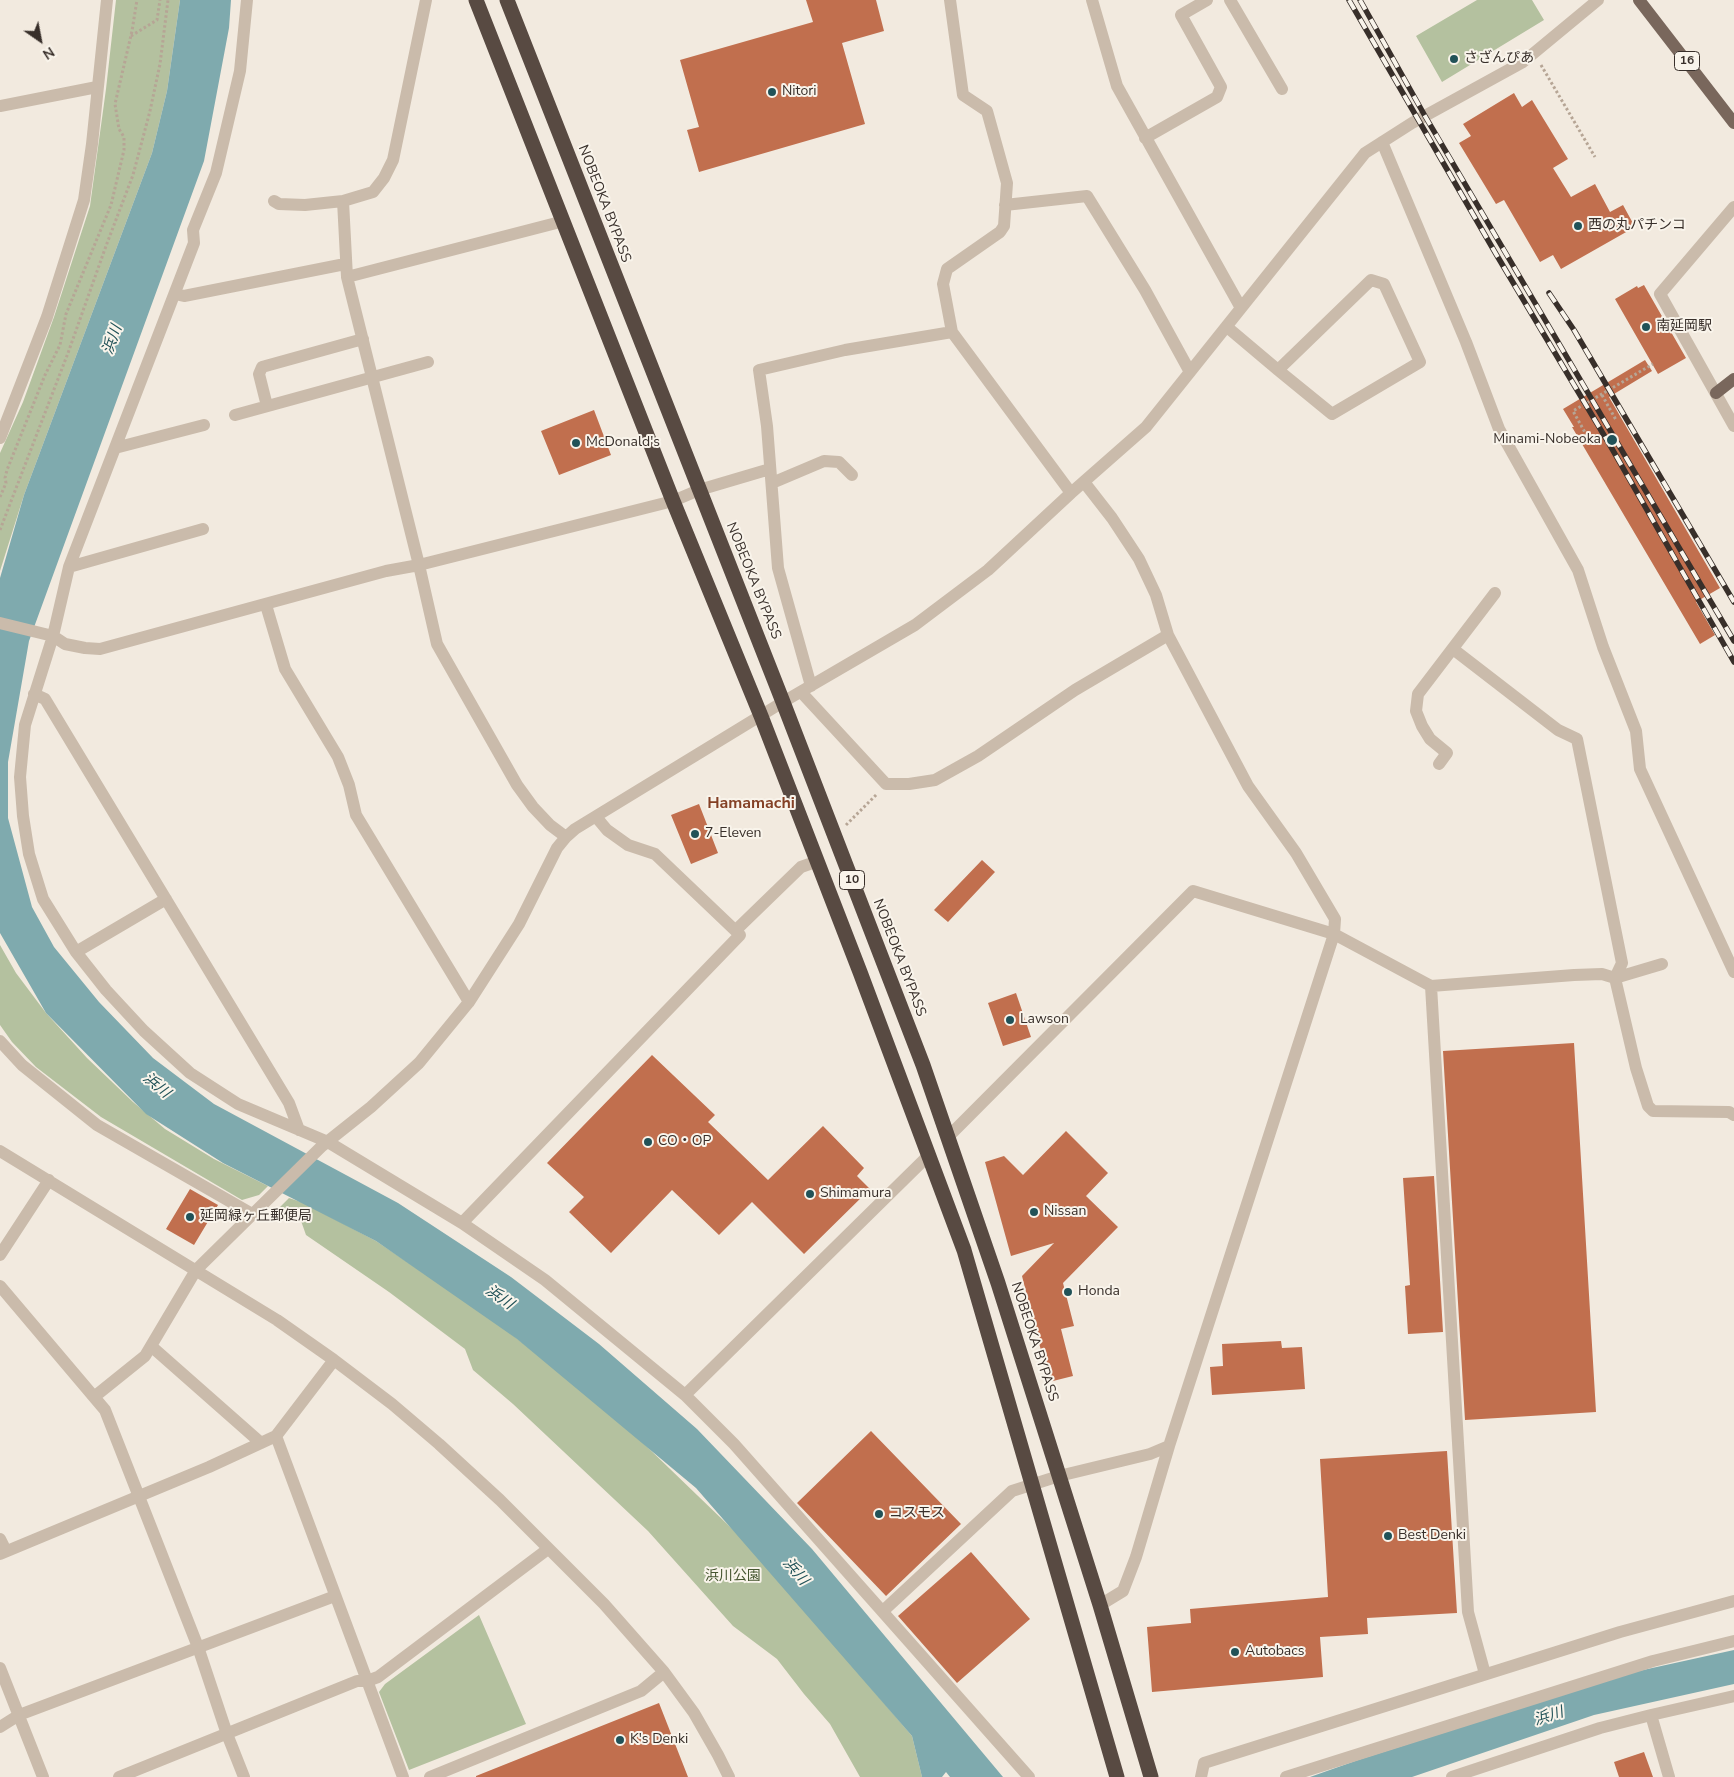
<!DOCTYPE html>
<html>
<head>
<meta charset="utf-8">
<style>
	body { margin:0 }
	#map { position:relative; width:1734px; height:1777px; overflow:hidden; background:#f2eadf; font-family:"Nunito Sans",sans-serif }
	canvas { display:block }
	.north { position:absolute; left:15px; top:15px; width:50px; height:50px; -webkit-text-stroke:4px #f9f4eb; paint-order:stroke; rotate:147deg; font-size:14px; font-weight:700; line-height:20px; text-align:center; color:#382f2a }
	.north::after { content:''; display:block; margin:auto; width:18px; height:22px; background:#382f2a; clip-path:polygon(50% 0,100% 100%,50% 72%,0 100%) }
</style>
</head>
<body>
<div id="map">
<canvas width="1734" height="1777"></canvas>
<div class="north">N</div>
</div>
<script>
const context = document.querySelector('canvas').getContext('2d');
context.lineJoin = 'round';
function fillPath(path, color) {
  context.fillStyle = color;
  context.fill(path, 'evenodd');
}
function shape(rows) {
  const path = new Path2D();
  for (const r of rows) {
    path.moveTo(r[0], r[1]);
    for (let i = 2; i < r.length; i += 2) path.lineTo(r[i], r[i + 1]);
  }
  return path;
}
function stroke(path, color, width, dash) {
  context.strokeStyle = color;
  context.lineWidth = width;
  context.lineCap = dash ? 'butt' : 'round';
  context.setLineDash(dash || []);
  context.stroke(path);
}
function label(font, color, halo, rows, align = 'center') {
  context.font = font + ' "Nunito Sans","Noto Sans JP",sans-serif';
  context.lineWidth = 4;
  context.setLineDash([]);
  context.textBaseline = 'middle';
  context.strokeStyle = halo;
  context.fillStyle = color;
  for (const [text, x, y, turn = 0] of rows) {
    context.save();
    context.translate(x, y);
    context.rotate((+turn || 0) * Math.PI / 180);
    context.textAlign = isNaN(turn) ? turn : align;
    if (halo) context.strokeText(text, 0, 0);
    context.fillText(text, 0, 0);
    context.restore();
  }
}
fillPath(shape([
	[116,0,180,0,167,91,152,153,24,495,0,571,0,453,23,402,54,317,90,206,106,89],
	[1477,0,1532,0,1544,20,1442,82,1416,36],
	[0,945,16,973,46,1013,87,1058,133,1102,165,1129,214,1159,268,1186,259,1195,242,1200,101,1117,36,1067,12,1042,0,1025],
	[289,1198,304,1203,376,1241,492,1319,588,1394,641,1441,753,1549,912,1736,922,1777,860,1777,830,1724,804,1694,777,1659,733,1626,648,1531,513,1404,473,1370,465,1349,389,1292,306,1235,300,1218,279,1208],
	[479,1615,526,1724,409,1770,379,1692,385,1684]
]), '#b4c19f');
fillPath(shape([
	[180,0,231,0,229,28,204,161,29,641,8,762,8,818,32,907,54,947,99,1002,153,1058,214,1104,398,1203,511,1277,599,1344,697,1429,812,1549,1003,1777,950,1777,946,1772,942,1777,922,1777,912,1736,696,1488,517,1339,376,1241,223,1163,146,1114,46,1013,0,933,0,578,24,495,152,153,167,91],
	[1734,1650,1734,1684,1594,1715,1412,1777,1310,1777,1358,1760,1634,1672]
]), '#7faaae');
fillPath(shape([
	[806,0,876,0,884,31,842,43,865,124,699,172,687,130,699,127,680,60,813,22],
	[1514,93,1522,107,1532,100,1568,159,1553,168,1571,197,1595,184,1610,212,1623,205,1635,227,1561,269,1553,255,1540,262,1504,200,1496,204,1459,143,1471,136,1463,124],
	[1644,285,1686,358,1658,374,1615,299,1637,286,1638,288],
	[1645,360,1652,371,1609,397,1720,588,1696,602,1715,635,1700,644,1572,427,1574,427,1563,409],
	[594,410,611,455,559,475,541,431],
	[699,804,718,853,691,864,671,815],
	[982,860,995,872,948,922,934,910],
	[1016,993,1031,1037,1003,1046,988,1003],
	[1574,1043,1596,1412,1465,1420,1443,1051],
	[652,1055,715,1115,708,1122,768,1180,823,1126,864,1168,857,1176,870,1189,804,1254,752,1202,719,1235,672,1190,611,1253,569,1212,584,1197,547,1163],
	[1066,1131,1108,1173,1086,1196,1118,1227,1063,1283,1074,1326,1061,1329,1073,1376,1049,1382,1022,1276,1054,1243,1011,1256,985,1162,1004,1156,1023,1175],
	[1434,1176,1443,1332,1408,1334,1405,1286,1410,1285,1403,1178],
	[190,1189,218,1205,194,1245,166,1229],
	[1281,1341,1282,1348,1302,1347,1305,1389,1212,1395,1210,1367,1223,1366,1222,1344],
	[871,1431,961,1524,886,1596,797,1503],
	[1447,1451,1457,1613,1367,1618,1368,1634,1320,1637,1323,1677,1152,1692,1147,1627,1191,1623,1190,1609,1328,1597,1320,1459],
	[971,1552,1030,1619,957,1683,898,1616],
	[659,1703,688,1777,476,1777,476,1776],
	[1644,1752,1653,1777,1619,1777,1614,1762]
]), '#c16f4e');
stroke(shape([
	[131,36,157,20,160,0],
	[1541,65,1595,157],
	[1602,395,1616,420],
	[1587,436,1573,411,1653,364],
	[0,497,6,483,5,478,7,470,45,375,60,345,66,314,111,205,124,150,124,137,119,129,115,104,132,31,137,0],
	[0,530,68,353,106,246,133,175,150,111,160,64,168,0],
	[846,825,877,794]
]), '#b6a595', 3, [2.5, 2.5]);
stroke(shape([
	[247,0,240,71,216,173,193,230,194,243,69,567,53,636,25,725,20,777,23,816,29,854,43,899,76,952,106,990,144,1031,190,1073,238,1104,328,1142,462,1223,545,1280,685,1395,734,1444,1029,1777],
	[426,0,393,160,384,178,373,192,343,201,347,277,419,565,437,644,517,785,533,807,550,825,566,837],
	[950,0,963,95,987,111,1007,183,1004,226,1000,232,947,269,943,284,952,332,1071,493],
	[1092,0,1117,86,1241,308],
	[1230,0,1282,89],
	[0,106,97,87],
	[1145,138,1217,97,1221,87,1181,15,1207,0],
	[1382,142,1466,342,1499,429,1578,570,1603,647,1636,731,1640,769,1734,972],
	[274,201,279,204,305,205,343,201],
	[1005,205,1087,196,1145,290,1190,372],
	[1734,207,1660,294,1734,426],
	[347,277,564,221],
	[175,294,184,296,345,264],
	[1227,327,1278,370,1332,414,1420,362,1384,284,1371,280,1278,370],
	[267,406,259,374,262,367,363,339],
	[235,415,428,362],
	[0,438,47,317,84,200,92,144,107,0],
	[115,448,204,425],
	[1084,482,1112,518,1139,559,1156,595,1168,635,1248,786,1296,853,1335,919,1334,934,1431,986,1574,975,1602,974,1615,978,1636,1068,1648,1106,1653,1111,1729,1112,1734,1115],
	[772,483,824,461,839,462,852,475],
	[69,567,203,529],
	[266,605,285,669,338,757,349,785,356,815,469,1002],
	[0,623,53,636,65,644,85,648,100,649,386,571,419,565,673,501,699,490,770,469],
	[1453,649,1558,730,1577,739,1622,963,1615,978],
	[811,686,778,568,767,426,759,370,845,350,952,332],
	[801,692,886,784,909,784,935,780,978,756,1075,690,1168,635],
	[34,694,45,699,289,1103,299,1130],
	[1439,764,1447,753,1430,739,1422,726,1416,711,1418,694,1495,593],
	[736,930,801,867,818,861],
	[76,952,166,899],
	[1615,978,1662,964],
	[1431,986,1468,1612,1485,1674],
	[0,1041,22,1065,97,1125,252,1214],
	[948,1137,1193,891,1334,934,1169,1446,1136,1557,1123,1591,1100,1605],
	[0,1151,277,1320,334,1360,392,1404,439,1444,500,1500,604,1604,664,1672,694,1713,718,1755,729,1777],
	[462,1223,740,935,655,854,628,845,607,830,597,818],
	[0,1255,49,1180],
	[0,1286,94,1397],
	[151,1346,261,1443],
	[685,1395,929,1155],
	[276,1436,403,1777],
	[0,1539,6,1551],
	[0,1554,209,1467,276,1436,334,1360],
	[883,1611,1012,1491,1059,1476,1150,1454,1169,1446],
	[0,1668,43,1777],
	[1651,1715,1669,1777],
	[0,1727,19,1715,335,1596],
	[119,1777,357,1681,367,1681,378,1677,548,1549],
	[244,1777,227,1734,198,1647,105,1410,94,1397,145,1356,196,1270,322,1146,371,1107,419,1063,469,1002,519,924,557,848,566,837,575,829,783,702,915,625,988,570,1071,493,1146,427,1365,153,1412,123,1523,62,1598,0],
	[430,1777,641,1691,664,1672],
	[1201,1777,1204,1763,1620,1632,1734,1601],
	[1286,1777,1653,1661,1734,1641],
	[1452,1777,1600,1728,1651,1715,1734,1696]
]), '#cabbab', 12);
stroke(shape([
	[1639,0,1734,123],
	[1716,393,1734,379]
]), '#79675c', 12);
stroke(shape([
	[476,0,673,501,761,716,860,972,964,1250,1117,1777],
	[507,0,783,702,923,1065,998,1283,1100,1605,1151,1777]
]), '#584a42', 15);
const rail = shape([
	[1349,0,1496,254,1611,447,1734,662],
	[1360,0,1425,116,1734,641],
	[1549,293,1574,330,1734,602]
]);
stroke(rail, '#382f2a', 5.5);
stroke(rail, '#f9f4eb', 4, [11]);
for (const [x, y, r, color] of [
	[1454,59,5,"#215258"],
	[772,92,5,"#215258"],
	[1578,226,5,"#215258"],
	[1646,327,5,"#215258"],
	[1612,440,6,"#215258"],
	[576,443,5,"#215258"],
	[695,834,5,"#215258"],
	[1010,1020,5,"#215258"],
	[648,1142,5,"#215258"],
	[810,1194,5,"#215258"],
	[1034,1212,5,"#215258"],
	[190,1217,5,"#215258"],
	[1068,1292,5,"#215258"],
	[879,1514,5,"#215258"],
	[1388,1536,5,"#215258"],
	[1235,1652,5,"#215258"],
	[620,1740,5,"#215258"]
]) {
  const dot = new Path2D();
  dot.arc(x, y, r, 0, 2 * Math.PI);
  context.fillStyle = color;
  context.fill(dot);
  stroke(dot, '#f9f4eb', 2);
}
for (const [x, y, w] of [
	[1687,61,25],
	[852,880,25]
]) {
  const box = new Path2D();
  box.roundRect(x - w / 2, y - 9.5, w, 19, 4);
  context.fillStyle = '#f9f4eb';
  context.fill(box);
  stroke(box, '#382f2a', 1);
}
label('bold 12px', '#382f2a', null, [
	["16",1687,61],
	["10",852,880]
]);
label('14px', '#382f2a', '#f9f4eb', [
	["さざんぴあ",1464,59],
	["Nitori",782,92],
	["西の丸パチンコ",1588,226],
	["南延岡駅",1656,327],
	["Minami-Nobeoka",1601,440,"right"],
	["McDonald's",586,443],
	["7-Eleven",705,834],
	["Lawson",1020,1020],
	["CO・OP",658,1142],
	["Shimamura",820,1194],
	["Nissan",1044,1212],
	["延岡緑ヶ丘郵便局",200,1217],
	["Honda",1078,1292],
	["コスモス",889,1514],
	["Best Denki",1398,1536],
	["Autobacs",1245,1652],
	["K's Denki",630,1740]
], 'left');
label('14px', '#382f2a', '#f9f4eb', [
	["NOBEOKA BYPASS",604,204,69],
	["NOBEOKA BYPASS",753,581,68],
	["NOBEOKA BYPASS",899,958,69],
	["NOBEOKA BYPASS",1034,1342,72]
]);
label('14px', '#45552f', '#f9f4eb', [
	["浜川公園",733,1577]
]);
label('italic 15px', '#215258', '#f9f4eb', [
	["浜川",113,340,-71],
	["浜川",156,1086,40],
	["浜川",499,1298,35],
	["浜川",795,1572,49],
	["浜川",1549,1717,-18]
]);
label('bold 16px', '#844126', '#f9f4eb', [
	["Hamamachi",751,804]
]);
</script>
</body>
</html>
